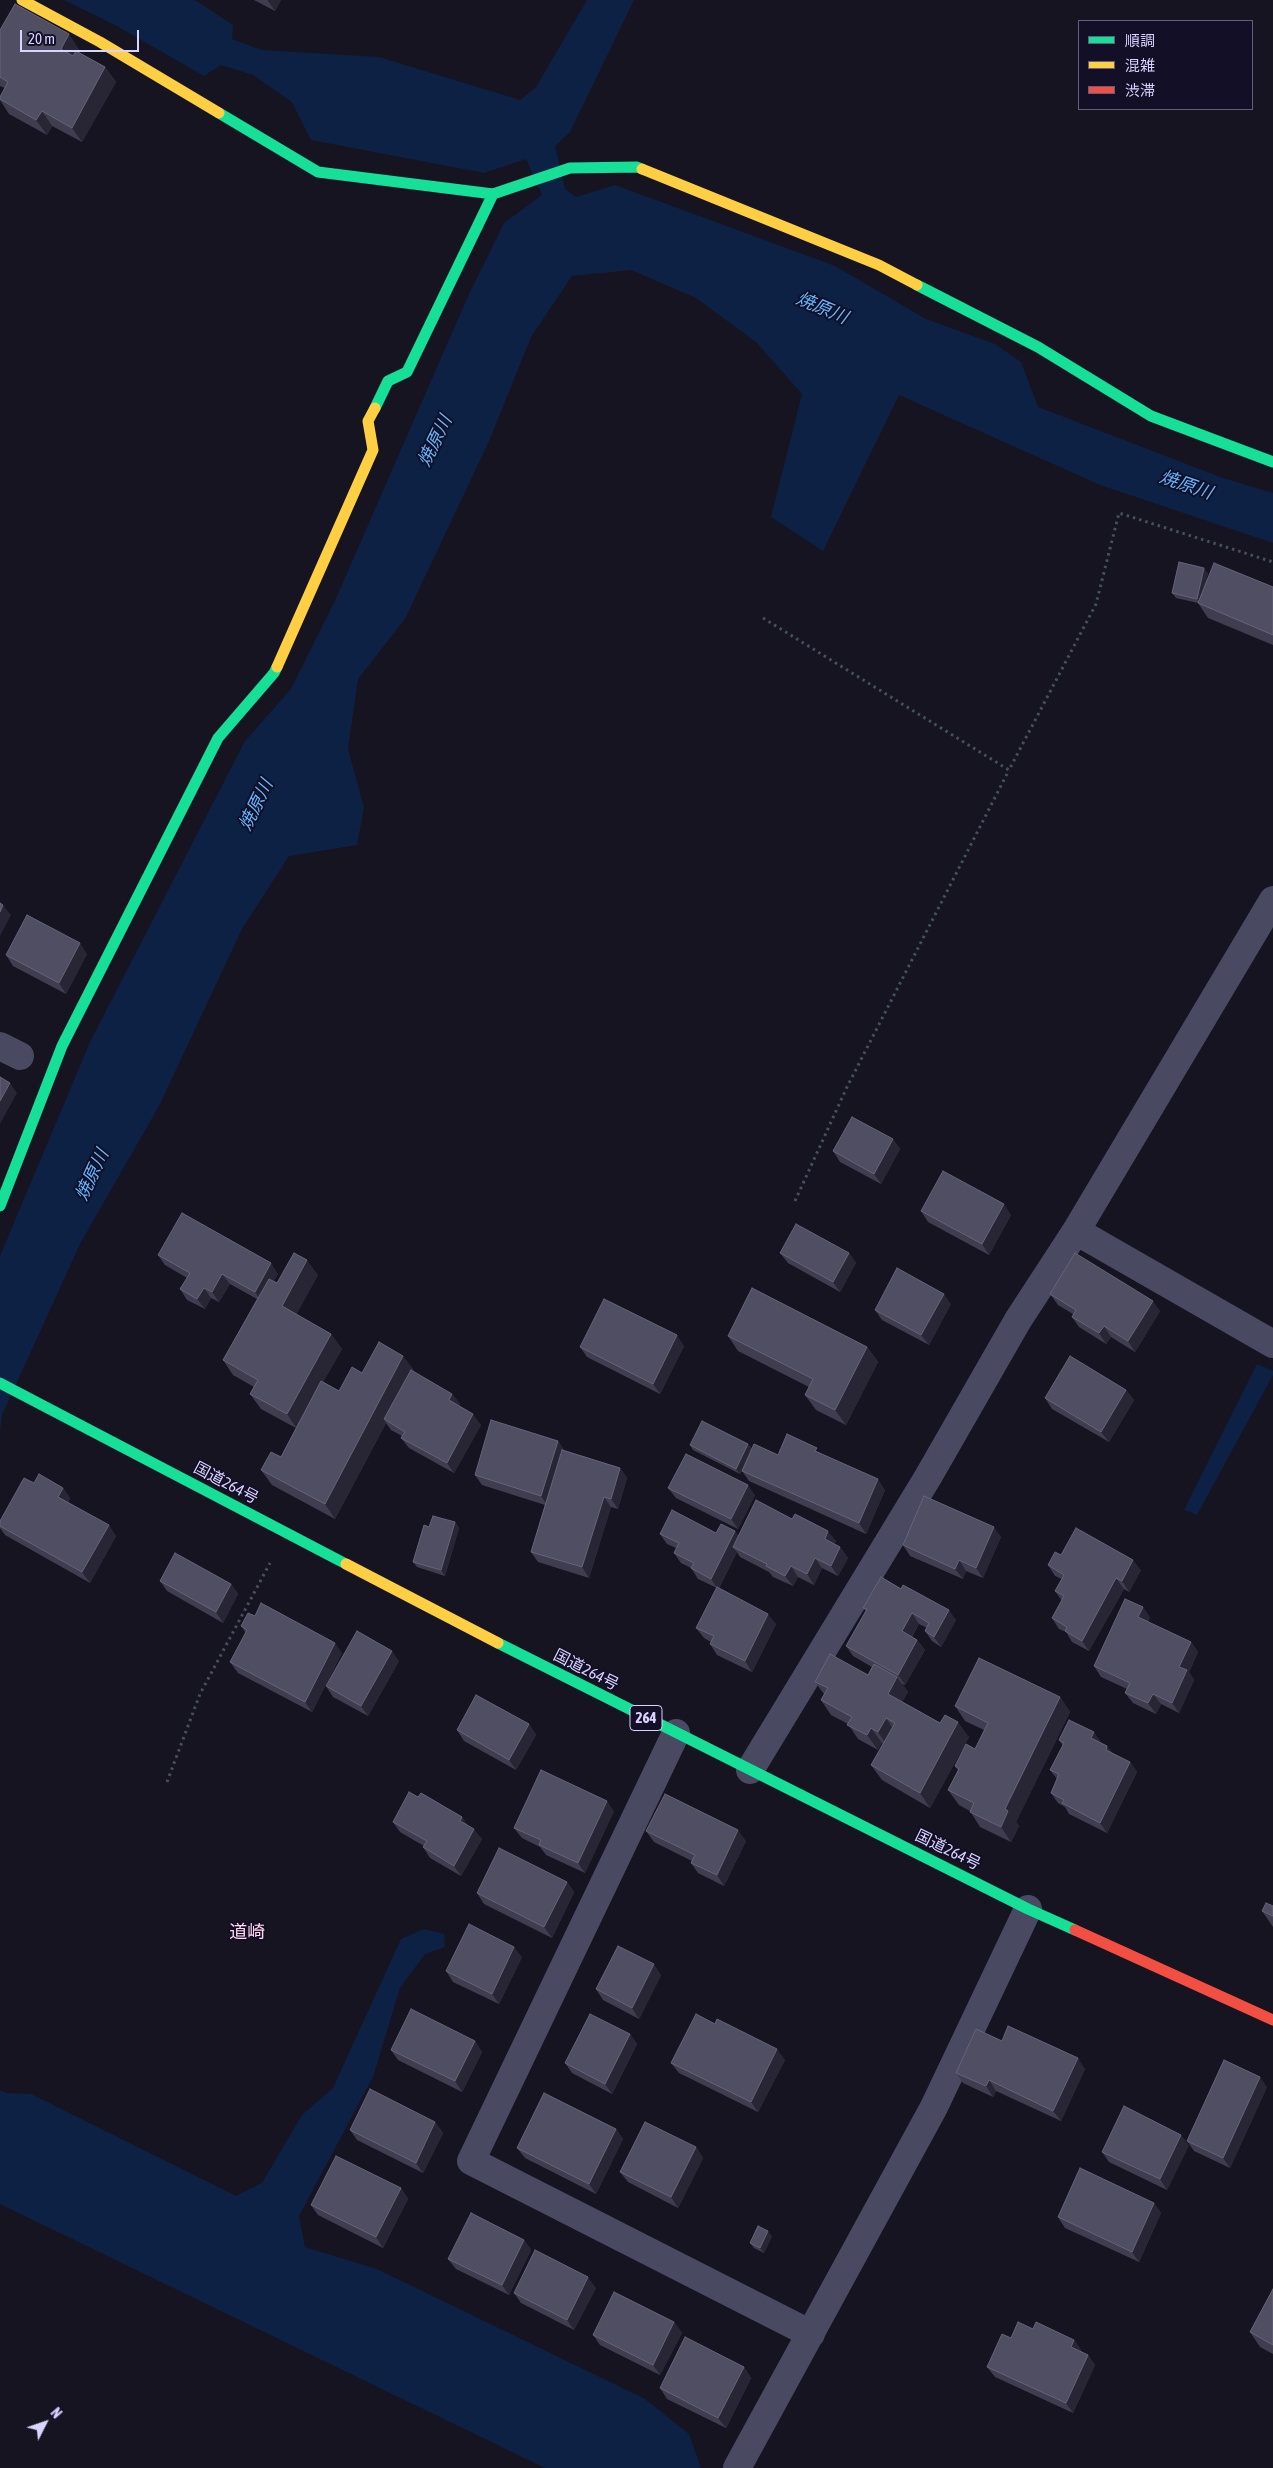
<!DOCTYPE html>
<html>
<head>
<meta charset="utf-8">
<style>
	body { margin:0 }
	#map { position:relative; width:1273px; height:2468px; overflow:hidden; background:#161421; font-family:"Asap Condensed","Noto Sans JP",sans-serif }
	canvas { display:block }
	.legend { position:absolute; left:1078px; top:20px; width:175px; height:90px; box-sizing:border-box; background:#130f26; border:1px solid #625e7d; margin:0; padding:6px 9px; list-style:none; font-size:15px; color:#d9d4ff }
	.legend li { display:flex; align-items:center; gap:10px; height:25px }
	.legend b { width:25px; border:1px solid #625e7d }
	.north { position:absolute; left:20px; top:2398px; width:50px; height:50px; -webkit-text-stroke:4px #130f26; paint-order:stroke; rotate:49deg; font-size:14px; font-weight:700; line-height:20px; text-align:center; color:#d9d4ff }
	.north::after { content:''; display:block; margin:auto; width:18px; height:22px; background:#d9d4ff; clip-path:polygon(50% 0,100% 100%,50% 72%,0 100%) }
	.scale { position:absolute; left:20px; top:30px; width:119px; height:22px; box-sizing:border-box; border:2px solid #d9d4ff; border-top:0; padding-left:6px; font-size:15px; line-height:18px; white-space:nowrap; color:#d9d4ff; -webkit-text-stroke:4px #130f26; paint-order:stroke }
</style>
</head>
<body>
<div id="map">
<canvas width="1273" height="2468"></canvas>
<ul class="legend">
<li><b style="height:6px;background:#16e098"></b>順調</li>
<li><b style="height:6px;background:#ffcf43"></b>混雑</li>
<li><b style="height:6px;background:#f24e42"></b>渋滞</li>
</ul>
<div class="north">N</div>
<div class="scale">20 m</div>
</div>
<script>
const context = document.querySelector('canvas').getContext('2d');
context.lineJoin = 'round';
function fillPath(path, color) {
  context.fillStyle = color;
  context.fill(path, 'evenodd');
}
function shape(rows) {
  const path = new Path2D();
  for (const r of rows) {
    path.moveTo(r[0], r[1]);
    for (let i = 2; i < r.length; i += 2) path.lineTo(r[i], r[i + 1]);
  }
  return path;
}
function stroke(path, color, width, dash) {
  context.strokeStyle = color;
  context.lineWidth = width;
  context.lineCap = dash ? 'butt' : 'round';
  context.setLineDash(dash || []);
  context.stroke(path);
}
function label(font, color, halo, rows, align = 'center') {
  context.font = font + ' "Asap Condensed","Noto Sans JP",sans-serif';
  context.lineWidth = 4;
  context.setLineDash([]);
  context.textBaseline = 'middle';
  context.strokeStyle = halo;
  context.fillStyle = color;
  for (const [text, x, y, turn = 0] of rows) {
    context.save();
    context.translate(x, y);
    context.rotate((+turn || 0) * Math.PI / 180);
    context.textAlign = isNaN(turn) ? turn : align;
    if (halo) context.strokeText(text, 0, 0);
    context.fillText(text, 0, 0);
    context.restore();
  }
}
fillPath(shape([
	[64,0,195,0,233,25,232,39,262,50,379,57,520,100,536,87,587,0,634,0,570,132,555,146,565,189,576,197,615,185,835,266,926,319,995,344,1021,362,1038,407,1223,478,1273,493,1273,543,1100,485,899,395,823,551,771,517,802,394,756,342,696,298,631,270,572,276,531,337,490,439,405,619,358,679,348,749,364,807,357,845,289,856,242,929,159,1106,80,1244,2,1415,0,1434,0,1256,90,1042,245,741,291,689,334,603,469,294,504,223,542,195,526,159,484,173,311,140,292,102,253,75,221,65,204,76,115,25],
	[1257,1364,1273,1371,1273,1375,1197,1515,1184,1510],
	[424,1929,444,1934,445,1947,425,1954,400,1988,373,2077,299,2216,305,2247,377,2269,645,2399,689,2434,701,2468,545,2468,0,2204,0,2090,6,2093,31,2094,236,2196,262,2183,302,2115,333,2088,401,1939]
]), '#0d2144');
stroke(shape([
	[763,618,1009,770,1096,604,1119,513,1273,562],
	[795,1201,847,1087,1009,770],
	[167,1782,200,1694,270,1563]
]), '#44505f', 3, [2.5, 4]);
stroke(shape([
	[0,1046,20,1056],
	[1076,1231,1273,1344],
	[676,1733,471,2161,811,2334],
	[750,1770,928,1477,1018,1320,1076,1231,1273,900],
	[737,2468,934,2107,1028,1909]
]), '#4a4962', 28);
stroke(shape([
	[219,113,318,172,493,194,570,168,637,167,642,169],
	[917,285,1038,347,1151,416,1273,462],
	[375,408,388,381,407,372,493,194],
	[0,1206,62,1046,218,738,274,673,277,667],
	[0,1383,346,1564],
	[498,1643,1028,1909,1075,1930]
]), '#16e098', 11);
stroke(shape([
	[22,0,100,42,219,113],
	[642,169,879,265,917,285],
	[277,667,373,450,368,421,375,408],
	[346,1564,498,1643]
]), '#ffcf43', 11);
stroke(shape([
	[1075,1930,1273,2020]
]), '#f24e42', 11);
fillPath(shape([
	[254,0,281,0,275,11],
	[0,30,79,49,78,52,105,67,116,82,82,142,52,126,47,135,9,114,0,100,0,97,5,88,0,86],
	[1208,573,1206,582,1273,587,1273,645,1208,618,1198,603,1176,598,1172,593],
	[87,954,66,994,13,966,6,955],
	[893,1139,900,1149,881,1184,840,1162,833,1151],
	[921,1211,1011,1215,989,1255,928,1222],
	[780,1253,849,1253,856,1263,840,1292,788,1263],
	[158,1255,278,1274,273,1281,277,1283,318,1275,296,1314,331,1334,342,1349,323,1382,339,1391,362,1373,414,1370,413,1372,452,1394,460,1404,459,1406,481,1425,454,1473,409,1448,401,1438,402,1436,391,1430,386,1423,335,1519,272,1485,261,1470,281,1457,296,1428,261,1409,250,1394,254,1387,233,1375,223,1360,257,1299,230,1284,219,1302,211,1298,205,1309,187,1300,180,1289,187,1278,165,1265],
	[1050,1294,1160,1311,1135,1352,1111,1337,1106,1344,1079,1327,1072,1317,1073,1314,1058,1305],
	[951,1304,929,1345,882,1320,875,1310],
	[728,1336,867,1347,878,1362,846,1425,816,1410,805,1395,809,1387,738,1351],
	[684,1346,660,1394,587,1357,580,1347],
	[1126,1390,1134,1400,1109,1442,1052,1409,1045,1398],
	[558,1441,564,1450,620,1468,627,1478,618,1509,611,1507,589,1578,538,1562,531,1552,545,1505,482,1485,475,1475],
	[748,1444,752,1449,778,1455,821,1454,885,1490,866,1534,749,1481,742,1471,740,1474,693,1450,690,1445],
	[34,1483,63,1488,70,1498,68,1503,116,1536,90,1583,5,1535,0,1528,0,1521],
	[668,1488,755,1495,738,1529,676,1498],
	[455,1522,459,1528,445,1576,417,1567,413,1562,429,1527],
	[735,1531,738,1536,836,1541,834,1544,840,1547,848,1558,838,1576,822,1568,814,1585,798,1577,793,1586,773,1577,769,1572,740,1557,737,1552,719,1588,776,1624,752,1672,717,1655,710,1644,711,1642,704,1638,696,1628,717,1588,698,1579,691,1568,681,1563,674,1553,676,1548,667,1544,660,1534,716,1533],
	[1001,1537,983,1578,966,1571,963,1579,910,1556,903,1545],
	[1061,1555,1141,1570,1129,1592,1124,1589,1089,1651,1072,1642,1066,1632,1059,1629,1052,1618,1062,1601,1055,1591,1062,1579,1055,1576,1048,1565],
	[881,1577,956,1620,941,1647,932,1641,925,1631,927,1628,919,1624,912,1637,917,1640,925,1650,905,1685,902,1684,908,1692,902,1702,940,1723,969,1737,930,1808,882,1780,871,1765,883,1744,882,1743,878,1750,858,1739,848,1724,831,1715,821,1700,824,1694,815,1682,868,1675,872,1667,853,1656,846,1646,866,1611,863,1608],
	[160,1581,231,1584,238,1594,223,1623,167,1591],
	[1150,1617,1148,1622,1191,1642,1198,1652,1189,1672,1194,1680,1179,1713,1161,1704,1156,1714,1133,1703,1125,1693,1127,1689,1101,1677,1094,1666],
	[241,1626,342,1653,312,1712,238,1673,230,1662,246,1633],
	[399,1661,368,1716,333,1697,326,1686],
	[1060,1697,1070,1712,1016,1822,1019,1826,1011,1842,980,1827,970,1811,959,1805,948,1790,958,1770,955,1766,975,1749,984,1730,965,1721,955,1706],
	[529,1724,536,1735,516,1770,464,1741,457,1730],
	[1059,1740,1101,1742,1101,1743,1107,1746,1113,1754,1130,1762,1137,1772,1107,1833,1069,1814,1065,1807,1058,1803,1051,1793,1057,1779,1050,1770,1063,1746],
	[418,1797,462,1817,468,1826,482,1839,461,1876,430,1858,423,1847,424,1846,400,1832,393,1822],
	[614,1811,585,1873,546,1855,540,1847,522,1838,514,1828],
	[646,1831,746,1841,724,1886,698,1873,691,1863,692,1861,654,1842],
	[567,1882,574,1892,552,1938,484,1904,477,1893],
	[1273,1906,1273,1927,1262,1911],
	[522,1957,499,2004,453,1982,446,1971],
	[661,1975,639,2019,603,2000,596,1989],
	[630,2034,637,2044,612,2094,572,2073,565,2063],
	[475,2041,482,2052,462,2092,398,2060,391,2050],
	[1002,2041,1085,2069,1061,2121,996,2091,993,2097,963,2083,956,2073],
	[785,2060,758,2112,679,2073,671,2063],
	[1267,2087,1230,2168,1194,2151,1187,2141],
	[435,2122,443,2133,423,2173,357,2140,350,2130],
	[616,2129,623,2139,596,2194,525,2158,517,2148],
	[1189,2145,1167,2190,1109,2162,1102,2152],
	[696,2147,703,2158,678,2208,628,2182,620,2172],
	[401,2188,408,2199,383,2248,318,2215,311,2205],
	[1154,2203,1161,2213,1139,2262,1065,2228,1058,2217],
	[772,2236,764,2253,754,2248,750,2243],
	[524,2240,531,2250,509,2295,456,2269,448,2259],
	[596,2288,574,2330,521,2303,514,2293],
	[1273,2289,1273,2354,1260,2347,1250,2332],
	[674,2322,682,2333,660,2375,600,2345,593,2335],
	[1033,2329,1074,2340,1081,2350,1081,2351,1088,2355,1095,2365,1073,2413,995,2377,987,2367,1011,2338],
	[744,2367,751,2378,726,2428,667,2399,660,2388]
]), '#403d50');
fillPath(shape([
	[268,0,281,0,275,11,268,1],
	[69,34,79,49,71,64,61,49],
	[105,67,116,82,82,142,72,128],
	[42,111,52,126,47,135,36,120],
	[1204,568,1208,573,1201,604,1197,599],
	[3,905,11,915,0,936,0,912],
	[80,943,87,954,66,994,59,983],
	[10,1083,17,1093,0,1124,0,1101],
	[893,1139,900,1149,881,1184,874,1174],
	[1004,1204,1011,1215,989,1255,982,1244],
	[849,1253,856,1263,840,1292,833,1282],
	[307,1260,318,1275,293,1321,282,1306],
	[271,1263,278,1274,262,1302,255,1292],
	[222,1274,230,1284,219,1302,212,1292],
	[204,1288,211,1298,205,1309,197,1299],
	[944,1294,951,1304,929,1345,921,1335],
	[1153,1301,1160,1311,1135,1352,1128,1341],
	[1104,1326,1111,1337,1106,1344,1099,1333],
	[331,1334,342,1349,297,1429,287,1414],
	[677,1335,684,1346,660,1394,653,1384],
	[867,1347,878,1362,846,1425,835,1410],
	[403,1356,414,1370,387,1421,384,1419,386,1423,335,1519,325,1504],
	[1126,1390,1134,1400,1109,1442,1101,1432],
	[452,1394,460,1404,456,1410,449,1400],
	[473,1414,481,1425,454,1473,447,1463],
	[558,1441,565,1452,548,1506,541,1496],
	[748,1444,752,1450,740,1474,736,1469],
	[620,1468,627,1478,618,1509,611,1499],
	[878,1479,885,1490,866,1534,859,1523],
	[748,1485,755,1495,738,1529,731,1519],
	[63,1488,70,1498,65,1507,58,1497],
	[604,1497,611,1507,589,1578,582,1567],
	[455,1522,459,1528,445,1576,441,1570],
	[109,1525,116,1536,90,1583,82,1572],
	[994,1527,1001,1537,983,1578,976,1568],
	[735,1531,742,1541,733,1547,737,1552,718,1589,711,1579],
	[828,1531,836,1541,832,1549,825,1539],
	[840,1547,848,1558,838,1576,831,1566],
	[815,1558,822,1568,814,1585,807,1574],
	[959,1560,966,1571,963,1579,955,1569],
	[1133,1560,1141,1570,1129,1592,1122,1581],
	[791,1566,798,1577,793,1586,785,1576],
	[1116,1578,1124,1589,1089,1651,1082,1641],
	[231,1584,238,1594,223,1623,216,1612],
	[1143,1607,1150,1617,1145,1628,1138,1617],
	[949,1610,956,1620,941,1647,934,1637],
	[912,1613,919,1624,909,1641,902,1631],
	[768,1614,776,1624,752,1672,745,1661],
	[917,1640,925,1650,905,1685,898,1675],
	[1191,1642,1198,1652,1189,1672,1194,1680,1179,1713,1172,1703,1179,1667],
	[335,1643,342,1653,312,1712,305,1702],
	[392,1651,399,1661,368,1716,361,1706],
	[897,1677,908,1692,898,1709,888,1694],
	[1153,1694,1161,1704,1156,1714,1148,1703],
	[1060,1697,1070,1712,1016,1822,1019,1826,1011,1842,1001,1827,1005,1809],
	[886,1718,896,1733,888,1747,878,1732],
	[958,1722,969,1737,930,1808,920,1793],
	[529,1724,536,1735,516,1770,509,1760],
	[871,1728,882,1743,878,1750,867,1735],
	[1094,1732,1101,1742,1098,1748,1091,1738],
	[1107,1746,1115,1757,1106,1750],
	[1130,1762,1137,1772,1107,1833,1100,1823],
	[607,1801,614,1811,585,1873,578,1863],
	[462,1817,469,1827,460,1821],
	[474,1829,482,1839,461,1876,454,1866],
	[738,1830,746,1841,724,1886,717,1875],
	[567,1882,574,1892,552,1938,544,1927],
	[514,1947,522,1957,499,2004,492,1994],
	[654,1964,661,1975,639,2019,632,2008],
	[630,2034,637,2044,612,2094,605,2084],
	[475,2041,482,2052,462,2092,455,2081],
	[777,2049,785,2060,758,2112,751,2102],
	[1078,2058,1085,2069,1061,2121,1053,2111],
	[1260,2077,1267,2087,1230,2168,1223,2158],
	[989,2080,996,2091,993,2097,986,2086],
	[435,2122,443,2133,423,2173,416,2163],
	[616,2129,623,2139,596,2194,589,2184],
	[1181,2135,1189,2145,1167,2190,1160,2179],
	[696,2147,703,2158,678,2208,671,2197],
	[401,2188,408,2199,383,2248,376,2237],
	[1154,2203,1161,2213,1139,2262,1132,2252],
	[768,2231,772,2236,764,2253,760,2248],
	[524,2240,531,2250,509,2295,502,2285],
	[588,2277,596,2288,574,2330,567,2320],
	[674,2322,682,2333,660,2375,653,2365],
	[1074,2340,1081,2350,1078,2357,1071,2347],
	[1088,2355,1095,2365,1073,2413,1066,2403],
	[744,2367,751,2378,726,2428,718,2418]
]), '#282635');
const building = shape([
	[15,4,69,34,61,49,73,56,76,51,105,67,72,128,42,111,36,120,0,99,0,97,8,82,0,77,0,30,15,4],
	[1179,562,1204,568,1197,599,1172,593,1179,562],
	[1214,563,1273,587,1273,635,1198,603,1214,563],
	[0,903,3,905,0,912,0,903],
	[27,915,80,943,59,983,6,955,27,915],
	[0,1077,10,1083,0,1101,0,1077],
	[852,1117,893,1139,874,1174,833,1151,852,1117],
	[943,1171,1004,1204,982,1244,921,1211,943,1171],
	[182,1213,271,1263,255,1292,222,1274,212,1292,204,1288,197,1299,180,1289,190,1273,158,1255,182,1213],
	[796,1224,849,1253,833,1282,780,1253,796,1224],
	[294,1253,307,1260,282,1306,331,1334,287,1414,250,1394,258,1380,223,1360,269,1279,277,1283,294,1253],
	[1075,1253,1153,1301,1128,1341,1104,1326,1099,1333,1072,1317,1076,1310,1050,1294,1075,1253],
	[897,1268,944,1294,921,1335,875,1310,897,1268],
	[752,1288,867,1347,835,1410,805,1395,813,1379,728,1336,752,1288],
	[604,1299,677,1335,653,1384,580,1347,604,1299],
	[379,1342,403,1356,325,1504,261,1470,271,1452,281,1457,321,1381,339,1391,352,1367,362,1373,379,1342],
	[1070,1356,1126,1390,1101,1432,1045,1398,1070,1356],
	[411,1370,452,1394,449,1400,473,1414,447,1463,401,1438,405,1432,384,1419,411,1370],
	[491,1420,558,1441,541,1496,475,1475,491,1420],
	[702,1421,748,1444,736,1469,690,1445,702,1421],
	[787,1434,817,1448,815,1451,878,1479,859,1523,742,1471,754,1444,778,1455,787,1434],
	[562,1450,620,1468,611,1499,604,1497,582,1567,531,1552,562,1450],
	[686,1454,748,1485,731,1519,668,1488,686,1454],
	[39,1474,63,1488,58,1497,109,1525,82,1572,0,1526,0,1521,24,1478,34,1483,39,1474],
	[924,1496,994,1527,976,1568,959,1560,955,1569,903,1545,924,1496],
	[756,1500,792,1519,795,1514,828,1531,825,1539,840,1547,831,1566,815,1558,807,1574,791,1566,785,1576,766,1566,767,1564,733,1547,756,1500],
	[672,1510,716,1533,721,1524,735,1531,711,1579,691,1568,694,1563,674,1553,679,1543,660,1534,672,1510],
	[433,1516,455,1522,441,1570,413,1562,424,1525,429,1527,433,1516],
	[1076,1528,1133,1560,1122,1581,1116,1578,1082,1641,1065,1631,1067,1627,1052,1618,1064,1596,1055,1591,1064,1575,1048,1565,1055,1552,1061,1555,1076,1528],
	[175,1553,231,1584,216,1612,160,1581,175,1553],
	[881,1577,901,1589,903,1585,949,1610,934,1637,925,1631,929,1623,912,1613,902,1631,917,1640,898,1675,846,1646,867,1609,863,1608,881,1577],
	[717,1587,768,1614,745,1661,710,1644,714,1636,696,1628,717,1587],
	[1125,1599,1143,1607,1138,1617,1191,1642,1179,1667,1187,1670,1172,1703,1153,1694,1148,1703,1125,1693,1130,1683,1094,1666,1125,1599],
	[261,1603,335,1643,305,1702,230,1662,247,1630,241,1626,248,1613,255,1616,261,1603],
	[357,1631,392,1651,361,1706,326,1686,357,1631],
	[830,1654,868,1675,874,1664,897,1677,888,1694,940,1723,945,1715,958,1722,920,1793,871,1765,895,1723,886,1718,878,1732,871,1728,867,1735,847,1725,852,1717,821,1700,828,1688,815,1682,830,1654],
	[979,1658,1060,1697,1005,1809,1008,1811,1001,1827,970,1812,974,1803,948,1790,959,1769,955,1766,966,1744,975,1749,988,1723,955,1706,979,1658],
	[476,1695,529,1724,509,1760,457,1730,476,1695],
	[1069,1720,1094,1732,1091,1738,1107,1746,1106,1750,1130,1762,1100,1823,1062,1803,1064,1800,1051,1793,1059,1774,1050,1770,1064,1743,1059,1740,1069,1720],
	[541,1770,607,1801,578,1863,539,1845,541,1840,514,1828,541,1770],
	[409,1792,418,1797,421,1793,462,1817,460,1821,474,1829,454,1866,423,1847,427,1841,393,1822,409,1792],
	[665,1794,738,1830,717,1875,691,1863,695,1855,646,1831,665,1794],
	[499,1848,567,1882,544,1927,477,1893,499,1848],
	[1266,1903,1273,1906,1273,1916,1262,1911,1266,1903],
	[469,1924,514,1947,492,1994,446,1971,469,1924],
	[618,1946,654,1964,632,2008,596,1989,618,1946],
	[411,2009,475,2041,455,2081,391,2050,411,2009],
	[590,2014,630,2034,605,2084,565,2063,590,2014],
	[696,2014,715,2024,717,2019,777,2049,751,2102,671,2063,696,2014],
	[1008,2026,1078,2058,1053,2111,989,2080,986,2086,956,2073,976,2029,1002,2041,1008,2026],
	[1224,2060,1260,2077,1223,2158,1187,2141,1224,2060],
	[370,2089,435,2122,416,2163,350,2130,370,2089],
	[544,2093,616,2129,589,2184,517,2148,544,2093],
	[1124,2106,1181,2135,1160,2179,1102,2152,1124,2106],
	[645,2122,696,2147,671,2197,620,2172,645,2122],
	[336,2156,401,2188,376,2237,311,2205,336,2156],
	[1080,2168,1154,2203,1132,2252,1058,2217,1080,2168],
	[471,2213,524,2240,502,2285,448,2259,471,2213],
	[758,2226,768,2231,760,2248,750,2243,758,2226],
	[535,2250,588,2277,567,2320,514,2293,535,2250],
	[1273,2289,1273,2345,1250,2332,1273,2289],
	[614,2292,674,2322,653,2365,593,2335,614,2292],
	[1018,2322,1033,2329,1036,2322,1074,2340,1071,2347,1088,2355,1066,2403,987,2367,1002,2334,1011,2338,1018,2322],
	[685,2337,744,2367,718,2418,660,2388,685,2337]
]);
fillPath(building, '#504e63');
stroke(building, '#66637b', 1);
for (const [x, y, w] of [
	[646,1718,32]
]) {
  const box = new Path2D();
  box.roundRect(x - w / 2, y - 12.5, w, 25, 4);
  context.fillStyle = '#130f26';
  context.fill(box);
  stroke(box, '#d9d4ff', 1);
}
label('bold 15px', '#d9d4ff', null, [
	["264",646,1718]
]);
label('16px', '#d9d4ff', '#130f26', [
	["国道264号",226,1483,28],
	["国道264号",586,1670,27],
	["国道264号",948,1850,26]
]);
label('italic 18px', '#62b6ff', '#130f26', [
	["焼原川",822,308,23],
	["焼原川",435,441,-64],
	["焼原川",1186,485,19],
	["焼原川",256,805,-64],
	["焼原川",92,1175,-65]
]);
label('18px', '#ffd6f0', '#130f26', [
	["道崎",247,1932]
]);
</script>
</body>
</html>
